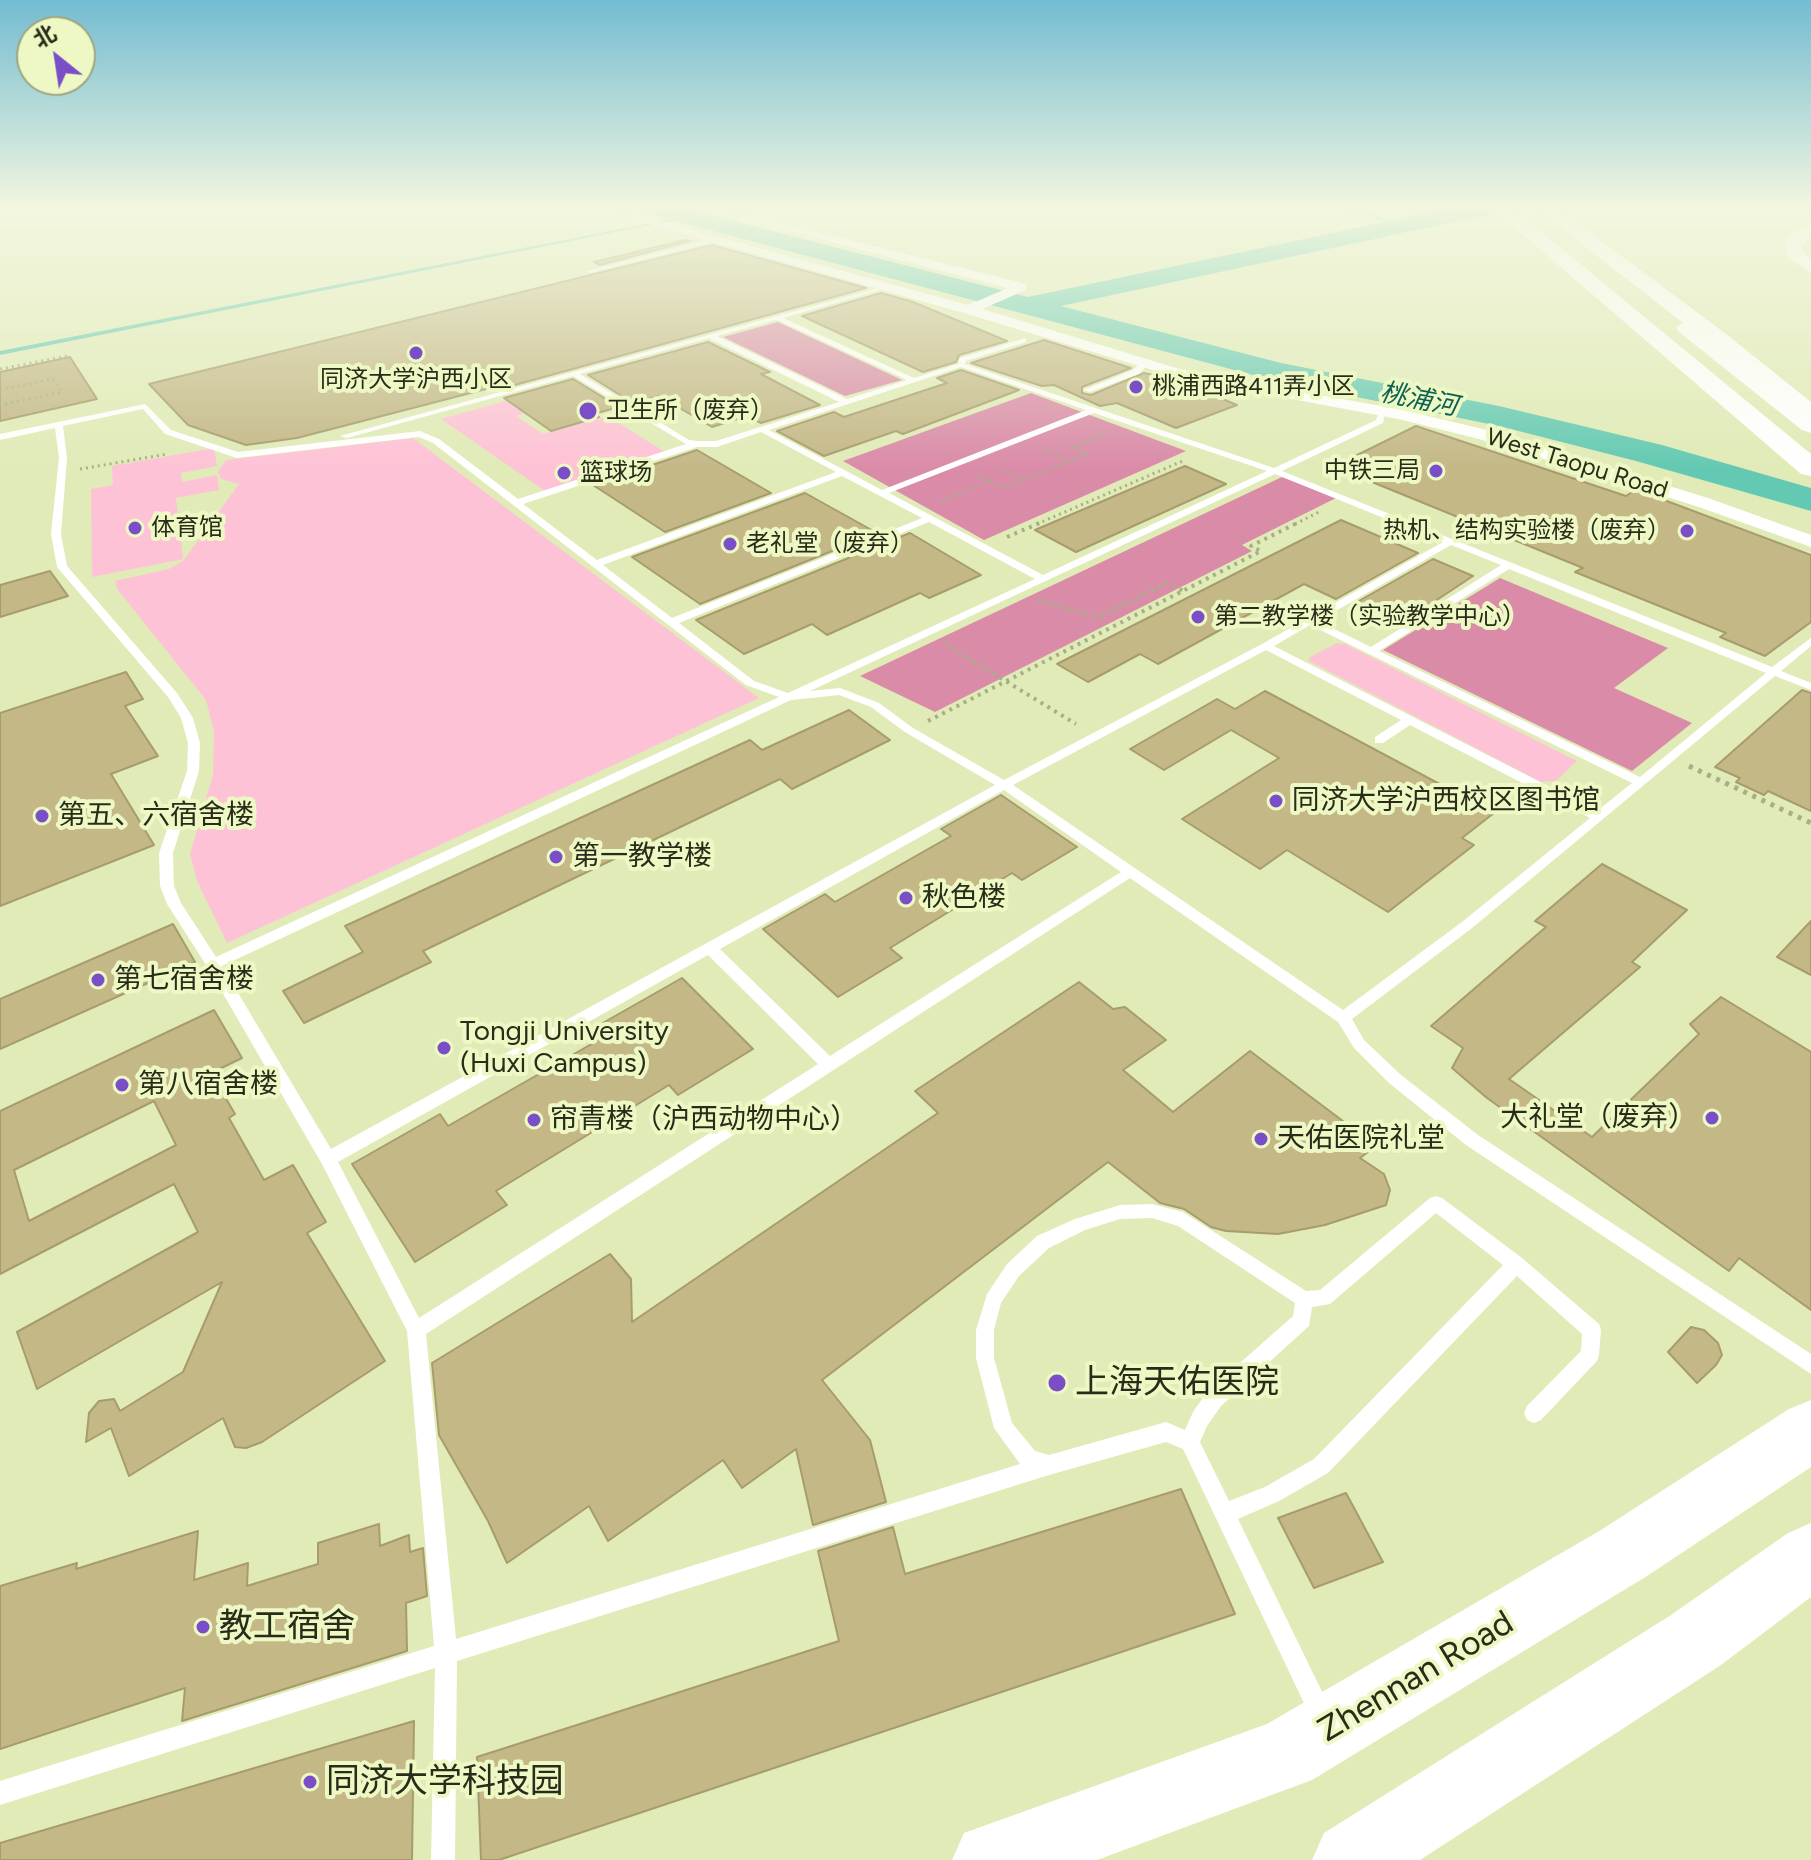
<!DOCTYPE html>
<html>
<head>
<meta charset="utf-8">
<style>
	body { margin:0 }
	#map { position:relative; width:1811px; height:1860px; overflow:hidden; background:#e1ebb8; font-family:Figtree,"Noto Sans SC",sans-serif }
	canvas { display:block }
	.north { position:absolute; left:16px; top:16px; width:80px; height:80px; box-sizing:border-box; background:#eef8c5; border:2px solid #9fa680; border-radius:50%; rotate:330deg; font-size:22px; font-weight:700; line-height:32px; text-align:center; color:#282c18 }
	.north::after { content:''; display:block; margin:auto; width:28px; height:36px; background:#7a4ec7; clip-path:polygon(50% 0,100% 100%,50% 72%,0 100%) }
</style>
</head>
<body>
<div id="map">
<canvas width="1811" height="1860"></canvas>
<div class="north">北</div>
</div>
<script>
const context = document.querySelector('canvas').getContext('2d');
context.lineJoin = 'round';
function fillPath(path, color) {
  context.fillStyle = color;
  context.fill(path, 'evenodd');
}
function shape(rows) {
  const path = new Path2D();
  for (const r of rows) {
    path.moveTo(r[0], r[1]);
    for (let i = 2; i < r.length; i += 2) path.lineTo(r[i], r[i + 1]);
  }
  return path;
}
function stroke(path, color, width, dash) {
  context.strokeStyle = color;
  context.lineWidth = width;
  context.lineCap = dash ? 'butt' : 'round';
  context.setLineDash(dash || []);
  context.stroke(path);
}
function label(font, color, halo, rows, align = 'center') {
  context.font = font + ' Figtree,"Noto Sans SC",sans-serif';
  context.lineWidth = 8;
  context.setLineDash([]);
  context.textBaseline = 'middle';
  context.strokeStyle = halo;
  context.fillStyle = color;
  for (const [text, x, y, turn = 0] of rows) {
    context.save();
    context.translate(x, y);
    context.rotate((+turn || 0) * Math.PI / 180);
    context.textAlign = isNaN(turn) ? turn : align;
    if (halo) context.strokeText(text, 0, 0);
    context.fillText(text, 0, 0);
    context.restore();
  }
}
fillPath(shape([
	[516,398,534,410,516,416,543,434,608,416,668,454,548,493,441,419],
	[413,438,759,698,227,943,197,881,190,854,213,775,214,731,206,700,117,589,115,581,169,569,183,561,239,484,221,479,218,472,226,460],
	[214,448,217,466,181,473,182,482,217,475,219,490,176,498,183,559,92,577,91,489,113,485,112,466],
	[1337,643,1345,644,1577,761,1556,781,1541,782,1309,661,1310,657]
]), '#fec2d6');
fillPath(shape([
	[778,322,902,380,845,396,723,337],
	[1031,393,1186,451,984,540,843,461],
	[1282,477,1336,498,1242,545,1252,551,935,712,860,676],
	[1500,578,1668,648,1614,688,1692,723,1632,771,1383,650]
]), '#da8ba8');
fillPath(shape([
	[1341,208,1349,208,1407,225,1403,226,1341,208],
	[686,216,687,218,0,355,0,351,686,216]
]), '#64c9b2');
fillPath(shape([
	[642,208,683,208,1028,297,1451,208,1499,208,1495,213,1487,215,1061,306,1281,363,1499,406,1662,445,1811,488,1811,511,1636,461,1499,426,1268,379,646,213,642,208]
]), '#64c9b2');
const building = shape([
	[685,240,690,241,600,265,594,262,685,240],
	[712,245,866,288,493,391,490,388,297,438,246,445,188,425,149,384,712,245],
	[881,293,913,302,1007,341,959,355,956,362,923,372,802,316,881,293],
	[1044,340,1131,368,1082,387,1082,393,1091,395,1144,373,1176,380,1237,405,1176,428,1117,403,1100,406,1054,385,1042,386,971,363,1044,340],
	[708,342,770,372,761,374,820,405,761,423,747,416,712,427,659,396,633,403,588,375,708,342],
	[70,357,97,399,0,421,0,372,70,357],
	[961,370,1019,390,903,434,896,431,824,456,777,431,834,412,844,417,947,383,937,378,961,370],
	[573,379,619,407,594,414,599,417,551,431,504,398,573,379],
	[1416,426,1626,496,1635,490,1648,494,1811,555,1811,622,1765,656,1720,637,1726,633,1575,572,1583,568,1372,482,1380,478,1341,463,1416,426],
	[697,450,771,493,665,532,593,485,697,450],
	[1185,466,1226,484,1076,552,1035,530,1185,466],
	[805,493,877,533,700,604,632,557,805,493],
	[1341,520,1418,553,1336,599,1304,584,1158,664,1140,654,1088,682,1057,664,1341,520],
	[910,533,981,575,929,598,920,593,827,635,812,624,744,654,696,620,910,533],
	[1433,559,1473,576,1396,627,1350,606,1433,559],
	[50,571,68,596,0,617,0,585,50,571],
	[126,672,143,699,125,706,158,756,111,774,154,845,0,906,0,713,126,672],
	[1802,690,1811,693,1811,811,1768,791,1764,795,1736,782,1740,778,1715,767,1802,690],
	[1265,691,1494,813,1462,838,1474,845,1388,912,1287,850,1260,869,1182,819,1279,758,1231,730,1164,770,1130,749,1217,699,1235,709,1265,691],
	[849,710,890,740,792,789,780,779,423,951,431,962,304,1023,283,991,363,952,345,926,750,740,762,750,849,710],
	[1001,795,1077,847,1022,880,1012,873,890,948,902,958,838,997,763,929,825,894,835,902,951,836,941,829,1001,795],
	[1602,864,1687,910,1632,962,1640,967,1509,1079,1592,1137,1699,1034,1690,1024,1721,997,1811,1052,1811,1310,1739,1258,1729,1271,1487,1098,1452,1068,1463,1048,1431,1026,1546,927,1535,921,1602,864],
	[1811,921,1811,975,1777,957,1811,921],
	[173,924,195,962,0,1049,0,999,173,924],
	[682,978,753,1049,678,1095,669,1085,496,1191,507,1205,415,1262,352,1164,440,1114,448,1126,609,1034,601,1024,682,978],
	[1079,982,1113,1009,1125,1007,1166,1040,1123,1070,1173,1112,1250,1051,1376,1146,1360,1158,1384,1174,1390,1190,1386,1205,1325,1225,1278,1234,1226,1231,1211,1227,1184,1209,1160,1203,1108,1162,822,1380,870,1440,886,1502,813,1525,796,1449,742,1488,723,1460,608,1541,589,1506,507,1563,488,1521,439,1435,432,1363,610,1254,631,1279,632,1322,938,1113,915,1091,1079,982],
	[214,1010,242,1058,211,1073,235,1114,229,1118,264,1180,293,1165,326,1222,307,1233,385,1361,262,1442,246,1448,235,1447,223,1418,129,1476,111,1428,86,1442,89,1413,99,1401,114,1399,120,1411,183,1372,222,1282,37,1389,17,1332,198,1232,174,1184,0,1274,0,1111,214,1010],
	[154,1101,176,1145,29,1221,14,1170,154,1101],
	[1691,1327,1704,1330,1718,1343,1722,1355,1716,1365,1697,1383,1668,1352,1691,1327],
	[1181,1489,1235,1614,499,1860,481,1860,477,1757,839,1641,818,1551,893,1527,905,1574,1181,1489],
	[1346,1493,1383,1562,1314,1588,1278,1518,1346,1493],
	[379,1524,380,1546,409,1535,410,1552,423,1548,427,1596,406,1603,407,1651,182,1721,185,1688,0,1749,0,1586,77,1563,76,1569,198,1531,194,1580,248,1563,247,1586,318,1564,318,1543,379,1524],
	[414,1721,412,1860,0,1860,0,1843,414,1721]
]);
fillPath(building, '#c4b887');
stroke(building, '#a79c6c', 2);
stroke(shape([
	[0,369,67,356],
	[0,390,53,379,62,392,0,405],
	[1074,447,1105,434],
	[1045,450,1068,460],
	[998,468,1024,480],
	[80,469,168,454],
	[977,475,990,481],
	[940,502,990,481,1005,488,1087,454,1062,443],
	[1037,524,1185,460],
	[1295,524,1321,511]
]), '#a7af86', 3, [2, 4]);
stroke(shape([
	[1007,537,1042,522],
	[1039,601,1098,617,1167,583,1184,591],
	[945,644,1076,724],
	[928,721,1261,551,1251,546,1299,522]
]), '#a7af86', 4, [3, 5]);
stroke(shape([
	[1689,766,1811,823]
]), '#a7af86', 5, [4, 6]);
fillPath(shape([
	[711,239,713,242,590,273,587,271,711,239],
	[886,286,891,287,783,318,914,378,958,364,960,358,1026,338,1026,342,966,361,965,364,1274,468,1376,420,1379,412,1385,412,1383,423,1282,471,1772,667,1811,638,1811,646,1781,671,1811,683,1811,690,1775,676,1472,928,1352,1019,1364,1040,1401,1075,1478,1135,1811,1354,1811,1374,1466,1145,1389,1083,1354,1048,1338,1022,1130,878,426,1334,456,1639,1020,1464,994,1428,976,1358,976,1330,987,1294,1007,1264,1037,1236,1075,1219,1120,1205,1152,1204,1183,1212,1306,1291,1320,1290,1430,1198,1436,1196,1442,1198,1522,1258,1599,1324,1601,1330,1599,1355,1597,1361,1541,1420,1534,1423,1527,1420,1524,1413,1527,1406,1581,1351,1582,1334,1517,1276,1328,1473,1279,1501,1238,1519,1329,1706,1332,1714,1329,1722,1321,1725,1313,1722,1183,1449,1166,1442,1049,1475,457,1661,455,1860,431,1860,435,1668,0,1805,0,1781,434,1646,407,1331,322,1164,208,968,167,904,160,886,159,853,187,771,188,743,181,718,168,697,57,567,51,534,59,458,55,428,0,440,0,434,145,404,171,430,238,452,420,431,439,439,518,499,686,444,573,376,347,438,340,436,886,286],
	[776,320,777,320,907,380,847,399,717,336,776,320],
	[710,338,710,339,839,402,716,441,698,441,689,440,580,374,710,338],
	[961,367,1086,410,882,490,769,430,961,367],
	[143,409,165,434,237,458,419,437,433,443,746,685,779,697,216,957,181,903,174,886,173,853,199,771,200,743,193,718,177,693,67,566,61,534,67,458,63,426,143,409],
	[1094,413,1267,471,1043,575,889,493,1094,413],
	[761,432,836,472,597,560,523,504,697,447,717,447,761,432],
	[1275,474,1443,542,1262,644,1004,780,913,728,879,703,840,688,810,691,1275,474],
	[842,476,922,518,672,618,603,565,842,476],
	[929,522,1035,579,788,693,754,681,679,623,929,522],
	[1451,545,1501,565,1371,647,1318,621,1451,545],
	[1509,569,1766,673,1640,777,1379,651,1509,569],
	[1310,625,1367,653,1632,783,1597,811,1274,646,1310,625],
	[1266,650,1401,720,1375,737,1375,743,1383,743,1410,725,1590,818,1462,922,1343,1010,1013,785,1266,650],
	[839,695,871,707,905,732,995,785,331,1149,222,966,791,700,839,695],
	[1004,790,1121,872,830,1056,720,949,1004,790],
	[708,955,818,1064,419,1318,338,1162,708,955],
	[1436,1213,1503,1265,1314,1459,1265,1487,1229,1501,1200,1442,1207,1426,1221,1406,1309,1326,1312,1307,1330,1304,1436,1213],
	[1152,1218,1178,1226,1295,1303,1293,1316,1207,1392,1193,1412,1185,1430,1166,1422,1049,1455,1035,1451,1012,1423,994,1358,994,1330,1001,1303,1019,1276,1049,1248,1085,1230,1120,1219,1152,1218],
	[1141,362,1148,364,1139,374,1090,392,1083,390,1133,370,1141,362]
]), '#fff');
fillPath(shape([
	[591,208,611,208,968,305,1008,288,700,208,721,208,1026,284,1026,290,982,309,1183,370,1403,410,1491,431,1708,498,1811,535,1811,547,1696,506,1479,439,1403,420,1176,377,964,313,591,208]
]), '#fff');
fillPath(shape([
	[1811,224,1811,236,1801,245,1802,251,1811,259,1811,273,1788,257,1785,245,1790,234,1811,224]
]), '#fff');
fillPath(shape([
	[1536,208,1557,208,1726,334,1811,402,1811,423,1802,420,1710,344,1536,208],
	[1811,1400,1811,1467,1647,1576,1312,1780,1097,1860,952,1860,964,1833,1267,1724,1601,1530,1789,1409,1811,1400],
	[1811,1523,1811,1597,1721,1665,1420,1860,1312,1860,1324,1833,1671,1615,1788,1533,1811,1523]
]), '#fff');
fillPath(shape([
	[1492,208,1512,208,1811,454,1811,476,1801,474,1492,208],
	[1687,320,1695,322,1811,412,1811,433,1802,430,1679,332,1676,327,1687,320]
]), '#fff');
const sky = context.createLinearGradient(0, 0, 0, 469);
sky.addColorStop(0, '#73bcd2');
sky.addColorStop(0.44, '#f2f6df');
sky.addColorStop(1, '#f2f6df00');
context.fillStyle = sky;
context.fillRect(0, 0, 1811, 469);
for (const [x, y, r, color] of [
	[416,353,8,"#7a4ec7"],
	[1136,387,8,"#7a4ec7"],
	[588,411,10,"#7a4ec7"],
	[1436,471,8,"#7a4ec7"],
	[564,473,8,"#7a4ec7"],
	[135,528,8,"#7a4ec7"],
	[1687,531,8,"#7a4ec7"],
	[730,544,8,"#7a4ec7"],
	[1198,617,8,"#7a4ec7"],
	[1276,801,8,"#7a4ec7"],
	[42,816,8,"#7a4ec7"],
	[556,857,8,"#7a4ec7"],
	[906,898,8,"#7a4ec7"],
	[98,980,8,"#7a4ec7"],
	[444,1048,8,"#7a4ec7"],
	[122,1085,8,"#7a4ec7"],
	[1712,1118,8,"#7a4ec7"],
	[534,1120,8,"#7a4ec7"],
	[1261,1139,8,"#7a4ec7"],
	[1057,1383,10,"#7a4ec7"],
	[203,1627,8,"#7a4ec7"],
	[310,1782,8,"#7a4ec7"]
]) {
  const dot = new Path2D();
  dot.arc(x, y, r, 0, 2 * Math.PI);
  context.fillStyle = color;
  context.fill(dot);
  stroke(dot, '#eef8c5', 3);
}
label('24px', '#282c18', '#eef8c5', [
	["同济大学沪西小区",416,380,"center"],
	["桃浦西路411弄小区",1152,387],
	["卫生所（废弃）",606,411],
	["中铁三局",1420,471,"right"],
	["篮球场",580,473],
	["体育馆",151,528],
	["热机、结构实验楼（废弃）",1671,531,"right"],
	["老礼堂（废弃）",746,544],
	["第二教学楼（实验教学中心）",1214,617]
], 'left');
label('24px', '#282c18', '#eef8c5', [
	["West Taopu Road",1577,464,17]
]);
label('italic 26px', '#0d6252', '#eef8c5', [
	["桃浦河",1419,400,11]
]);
label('28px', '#282c18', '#eef8c5', [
	["同济大学沪西校区图书馆",1292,801],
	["第五、六宿舍楼",58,816],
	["第一教学楼",572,857],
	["秋色楼",922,898],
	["第七宿舍楼",114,980],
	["Tongji University",460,1032],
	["(Huxi Campus)",460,1064],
	["第八宿舍楼",138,1085],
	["大礼堂（废弃）",1696,1118,"right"],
	["帘青楼（沪西动物中心）",550,1120],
	["天佑医院礼堂",1277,1139]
], 'left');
label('34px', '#282c18', '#eef8c5', [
	["上海天佑医院",1075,1383],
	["教工宿舍",219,1627],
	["同济大学科技园",326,1782]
], 'left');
label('34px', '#282c18', '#eef8c5', [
	["Zhennan Road",1416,1677,-31]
]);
</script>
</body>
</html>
